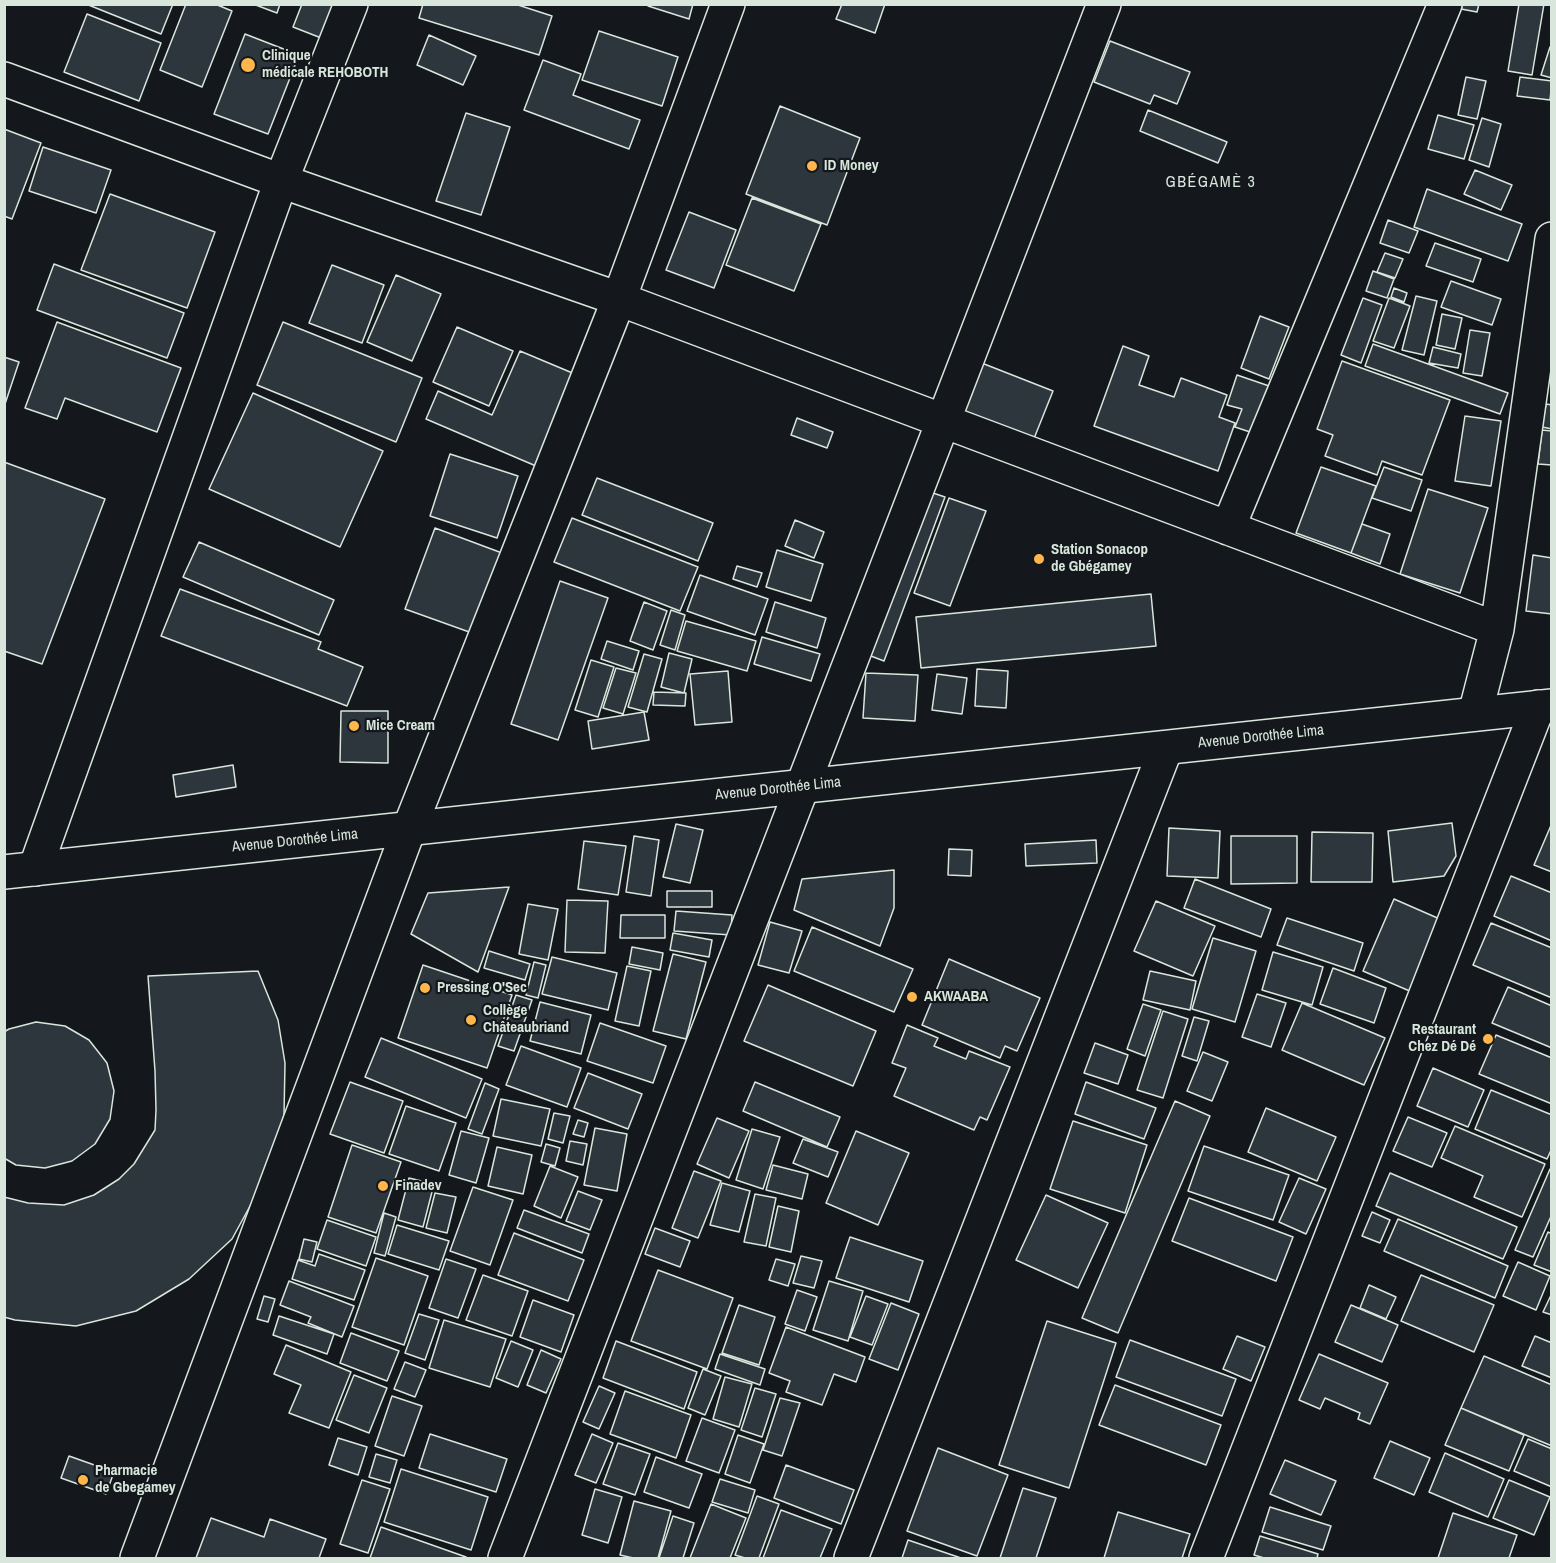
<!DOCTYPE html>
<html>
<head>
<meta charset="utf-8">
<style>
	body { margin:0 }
	#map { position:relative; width:1556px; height:1563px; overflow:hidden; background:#14181c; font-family:"Archivo Narrow",sans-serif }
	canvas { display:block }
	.frame { position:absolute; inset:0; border:6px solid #d8e6dc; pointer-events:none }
</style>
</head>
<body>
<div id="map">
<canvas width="1556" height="1563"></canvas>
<div class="frame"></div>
</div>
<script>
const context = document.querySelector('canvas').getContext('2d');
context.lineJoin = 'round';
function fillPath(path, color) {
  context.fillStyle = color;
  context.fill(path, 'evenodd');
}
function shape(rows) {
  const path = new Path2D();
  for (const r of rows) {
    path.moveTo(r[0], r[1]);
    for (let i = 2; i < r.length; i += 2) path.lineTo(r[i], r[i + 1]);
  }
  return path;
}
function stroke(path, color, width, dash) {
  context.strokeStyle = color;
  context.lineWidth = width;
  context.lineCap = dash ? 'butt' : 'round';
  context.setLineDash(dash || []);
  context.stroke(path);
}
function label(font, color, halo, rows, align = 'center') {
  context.font = font + ' "Archivo Narrow",sans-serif';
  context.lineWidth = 4.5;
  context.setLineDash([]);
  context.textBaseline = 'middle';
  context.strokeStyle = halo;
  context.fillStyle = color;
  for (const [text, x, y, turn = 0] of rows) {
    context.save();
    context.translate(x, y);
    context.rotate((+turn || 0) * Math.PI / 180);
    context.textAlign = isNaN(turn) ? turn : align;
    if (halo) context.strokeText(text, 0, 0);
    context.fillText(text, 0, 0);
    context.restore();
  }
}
const building = shape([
	[86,4,173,4,161,34,86,4],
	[186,4,215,4,232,11,202,87,160,70,186,4],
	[253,4,280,4,277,13,253,4],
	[302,4,343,4,329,41,293,27,302,4],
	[423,4,515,4,552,16,539,55,419,18,423,4],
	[649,4,693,4,689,19,648,6,649,4],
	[842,4,885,4,875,33,836,19,842,4],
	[1463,4,1479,4,1477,12,1461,9,1463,4],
	[1519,4,1544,4,1532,75,1508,71,1519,4],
	[87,14,161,43,139,101,64,72,87,14],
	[599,31,678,57,662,106,582,80,599,31],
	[245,34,299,55,268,134,214,114,245,34],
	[429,35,476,56,463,85,417,65,429,35],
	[1110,41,1190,72,1177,104,1154,95,1150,104,1094,82,1110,41],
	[1550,47,1552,48,1552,78,1541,75,1550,47],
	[543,60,581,74,573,95,640,120,629,149,524,110,543,60],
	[1466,77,1486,81,1477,119,1458,115,1466,77],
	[1520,77,1552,81,1550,100,1517,96,1520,77],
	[780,106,860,138,827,225,746,194,780,106],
	[1148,110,1227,142,1218,163,1140,131,1148,110],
	[466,113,510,127,481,215,436,201,466,113],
	[1438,115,1474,125,1464,159,1428,149,1438,115],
	[1482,118,1501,124,1489,167,1469,160,1482,118],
	[4,129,41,143,12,219,4,216,4,129],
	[43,147,111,170,96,213,29,191,43,147],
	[1475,170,1512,185,1501,210,1464,194,1475,170],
	[1427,189,1522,224,1508,261,1414,227,1427,189],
	[110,194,215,232,187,308,81,270,110,194],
	[752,198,821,224,794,291,726,265,752,198],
	[689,212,736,230,714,288,666,270,689,212],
	[1388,220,1418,231,1409,253,1380,243,1388,220],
	[1435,243,1481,259,1473,282,1426,266,1435,243],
	[1385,253,1403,259,1395,278,1377,272,1385,253],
	[54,264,184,313,167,358,37,310,54,264],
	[332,265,384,285,362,343,309,323,332,265],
	[1373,271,1394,279,1387,298,1366,291,1373,271],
	[396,275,441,294,412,361,367,342,396,275],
	[1451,281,1501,299,1492,325,1441,307,1451,281],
	[1394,288,1407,293,1404,302,1391,297,1394,288],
	[1416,296,1437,301,1424,355,1402,350,1416,296],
	[1363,298,1382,305,1361,363,1341,355,1363,298],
	[1389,298,1410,306,1394,348,1373,341,1389,298],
	[1442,314,1462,318,1455,349,1436,345,1442,314],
	[1260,316,1289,327,1269,379,1241,368,1260,316],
	[57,322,181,368,157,432,65,398,57,419,25,408,57,322],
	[283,322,422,378,396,442,257,385,283,322],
	[457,327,513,351,489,406,433,382,457,327],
	[1470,330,1490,333,1482,376,1463,373,1470,330],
	[1373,344,1508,393,1500,414,1365,366,1373,344],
	[1123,346,1149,356,1139,385,1174,397,1181,378,1227,395,1219,417,1235,423,1218,471,1094,426,1123,346],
	[1433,347,1461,354,1458,368,1429,363,1433,347],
	[520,351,582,377,543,469,426,419,438,391,492,415,520,351],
	[4,357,19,362,4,407,4,357],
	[974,360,1053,391,1033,441,954,410,974,360],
	[1342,361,1450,400,1422,475,1382,461,1377,475,1325,456,1333,435,1317,429,1342,361],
	[1237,375,1275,388,1259,435,1235,427,1242,409,1227,405,1237,375],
	[253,393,383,451,340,547,209,489,253,393],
	[1546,404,1552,405,1552,429,1542,427,1546,404],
	[1465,416,1501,421,1491,486,1455,481,1465,416],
	[797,418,833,432,827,448,791,435,797,418],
	[1542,430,1552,431,1552,465,1538,464,1542,430],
	[450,454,518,476,497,538,430,516,450,454],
	[4,462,105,499,42,664,4,651,4,462],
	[1321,467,1376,486,1351,553,1296,533,1321,467],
	[1384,467,1422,480,1411,511,1372,498,1384,467],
	[597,478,713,523,698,561,582,515,597,478],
	[1428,489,1488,508,1460,593,1400,574,1428,489],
	[924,490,945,497,884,661,863,653,924,490],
	[949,498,986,511,950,606,914,593,949,498],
	[572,518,698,567,680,611,554,562,572,518],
	[795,520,824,532,814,558,785,546,795,520],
	[1362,524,1390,534,1380,564,1351,553,1362,524],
	[435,528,502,553,472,633,405,609,435,528],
	[199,542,334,600,319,635,183,577,199,542],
	[777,550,823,564,811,601,766,587,777,550],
	[1533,555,1552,558,1552,614,1526,611,1533,555],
	[737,566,762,573,757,587,733,579,737,566],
	[700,575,768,599,755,635,687,611,700,575],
	[560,581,608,598,558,740,511,724,560,581],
	[180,589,321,642,318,649,363,667,347,706,161,636,180,589],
	[1151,594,1156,646,921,668,916,617,1151,594],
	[644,602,667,611,653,650,630,641,644,602],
	[775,602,826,618,817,648,766,632,775,602],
	[671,610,685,615,675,650,660,645,671,610],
	[686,621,756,641,747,671,677,651,686,621],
	[762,637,820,654,811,681,754,664,762,637],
	[607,641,639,651,633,670,601,659,607,641],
	[669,653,692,659,684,693,661,687,669,653],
	[644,654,662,659,647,712,628,707,644,654],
	[591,660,614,667,598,717,575,710,591,660],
	[616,668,636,673,623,714,603,708,616,668],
	[977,669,1008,671,1006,708,975,706,977,669],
	[728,671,732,722,695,725,690,674,728,671],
	[866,673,918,675,915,721,863,718,866,673],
	[937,674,967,678,962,714,932,710,937,674],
	[654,692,686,693,685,706,653,705,654,692],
	[341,711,388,711,388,763,340,762,341,711],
	[644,712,649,740,592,749,588,721,644,712],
	[233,765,236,787,176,797,173,775,233,765],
	[1452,823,1456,856,1444,876,1393,882,1388,831,1452,823],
	[1552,823,1552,872,1534,865,1552,823],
	[676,824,703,830,690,883,663,877,676,824],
	[1169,828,1220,831,1218,878,1167,876,1169,828],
	[1312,832,1373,833,1372,882,1311,882,1312,832],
	[634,836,659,840,651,896,626,892,634,836],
	[1231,836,1297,836,1297,883,1231,884,1231,836],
	[1096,840,1097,863,1026,866,1025,844,1096,840],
	[584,841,626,846,618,895,578,889,584,841],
	[949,849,972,850,971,876,948,875,949,849],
	[894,870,894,908,880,946,794,910,802,879,894,870],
	[1511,876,1552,893,1552,941,1494,916,1511,876],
	[1195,879,1271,909,1261,937,1184,908,1195,879],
	[509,887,478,972,411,934,428,893,509,887],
	[667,891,712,891,712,907,667,907,667,891],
	[1394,899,1442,920,1412,992,1363,971,1394,899],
	[567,900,608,901,605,953,565,952,567,900],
	[1156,901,1215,926,1193,976,1134,951,1156,901],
	[528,904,558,909,548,960,519,954,528,904],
	[676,911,732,915,731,935,674,931,676,911],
	[621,915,665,915,665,938,620,938,621,915],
	[1287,918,1363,943,1354,971,1277,945,1287,918],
	[770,922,802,931,789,973,758,965,770,922],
	[1491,923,1552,948,1552,998,1473,965,1491,923],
	[812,927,913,969,894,1012,794,971,812,927],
	[673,933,712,940,709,957,670,950,673,933],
	[1213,938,1256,951,1235,1022,1192,1009,1213,938],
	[632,947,663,953,660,970,629,964,632,947],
	[489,951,530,964,525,980,484,968,489,951],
	[1273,952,1323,967,1312,1005,1262,990,1273,952],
	[673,954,706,962,686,1039,653,1031,673,954],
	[552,957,617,973,608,1010,542,994,552,957],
	[949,959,1040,998,1017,1051,1005,1046,1000,1058,922,1025,949,959],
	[534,962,546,965,538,998,526,995,534,962],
	[423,965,512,995,487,1068,398,1038,423,965],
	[627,966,651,971,639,1026,615,1021,627,966],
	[1333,968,1386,988,1374,1023,1320,1004,1333,968],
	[258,971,278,1020,285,1063,284,1115,272,1154,261,1186,232,1239,189,1279,136,1311,76,1326,15,1320,4,1317,4,1197,28,1203,64,1205,94,1195,119,1179,134,1164,155,1130,156,1110,155,1071,148,976,258,971],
	[1150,971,1196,981,1190,1010,1143,1000,1150,971],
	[768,985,876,1031,853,1086,744,1041,768,985],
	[1508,987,1552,1006,1552,1048,1492,1023,1508,987],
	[1257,994,1286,1003,1271,1047,1242,1037,1257,994],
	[516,995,532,1000,514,1051,498,1046,516,995],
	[540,1002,591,1015,581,1054,530,1041,540,1002],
	[1302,1003,1385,1038,1364,1085,1282,1050,1302,1003],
	[1143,1004,1161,1010,1145,1056,1127,1049,1143,1004],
	[1163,1011,1188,1019,1163,1098,1137,1090,1163,1011],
	[1194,1017,1209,1021,1197,1061,1182,1056,1194,1017],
	[36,1022,65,1026,89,1040,107,1063,114,1091,110,1119,95,1144,72,1161,45,1168,16,1165,4,1158,4,1032,9,1029,36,1022],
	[600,1023,666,1046,653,1083,587,1061,600,1023],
	[907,1025,938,1038,934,1046,966,1059,969,1051,1010,1067,987,1120,980,1117,974,1130,894,1096,906,1068,892,1063,907,1025],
	[1496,1035,1552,1058,1552,1104,1479,1074,1496,1035],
	[381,1038,482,1079,466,1118,365,1077,381,1038],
	[1095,1043,1128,1055,1118,1084,1084,1073,1095,1043],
	[521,1046,581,1068,567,1107,506,1085,521,1046],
	[1203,1052,1228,1062,1212,1101,1187,1091,1203,1052],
	[1433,1068,1484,1090,1468,1127,1417,1106,1433,1068],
	[588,1073,642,1094,628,1129,574,1108,588,1073],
	[350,1082,403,1101,384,1153,330,1134,350,1082],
	[755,1082,840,1117,827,1147,743,1111,755,1082],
	[1086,1082,1156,1108,1144,1139,1075,1114,1086,1082],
	[485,1083,499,1089,482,1134,468,1129,485,1083],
	[1491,1090,1552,1115,1552,1148,1547,1159,1475,1129,1491,1090],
	[501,1099,550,1109,541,1146,493,1136,501,1099],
	[1175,1101,1210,1116,1118,1333,1082,1318,1175,1101],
	[406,1106,456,1123,439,1171,389,1154,406,1106],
	[1266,1108,1336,1137,1317,1181,1248,1152,1266,1108],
	[554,1113,570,1116,563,1143,548,1139,554,1113],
	[1408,1117,1447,1133,1432,1167,1393,1151,1408,1117],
	[717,1118,749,1131,729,1178,697,1164,717,1118],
	[578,1120,588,1123,584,1137,573,1134,578,1120],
	[1073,1121,1147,1145,1125,1213,1050,1189,1073,1121],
	[1455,1126,1545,1164,1522,1217,1474,1197,1483,1176,1441,1158,1455,1126],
	[595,1128,627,1134,617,1191,584,1185,595,1128],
	[752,1129,780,1137,763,1189,736,1180,752,1129],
	[461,1131,489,1138,476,1183,449,1175,461,1131],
	[856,1131,909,1153,878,1225,826,1203,856,1131],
	[803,1139,838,1152,828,1177,793,1163,803,1139],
	[570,1141,587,1144,583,1165,566,1161,570,1141],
	[546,1144,560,1148,555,1166,541,1162,546,1144],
	[352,1145,401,1162,376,1233,328,1217,352,1145],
	[1204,1146,1289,1175,1273,1220,1188,1191,1204,1146],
	[497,1147,532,1155,523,1194,488,1186,497,1147],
	[773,1165,808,1174,802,1199,766,1190,773,1165],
	[550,1166,578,1177,561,1218,534,1206,550,1166],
	[1550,1169,1552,1170,1552,1214,1533,1257,1515,1250,1550,1169],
	[694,1171,721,1181,698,1238,672,1228,694,1171],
	[1390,1173,1517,1227,1503,1259,1376,1206,1390,1173],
	[409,1178,434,1184,423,1227,398,1220,409,1178],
	[1299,1178,1326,1189,1306,1234,1279,1222,1299,1178],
	[722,1183,750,1191,739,1232,710,1225,722,1183],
	[473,1187,513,1200,490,1265,450,1251,473,1187],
	[578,1191,602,1200,590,1230,566,1221,578,1191],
	[435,1193,456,1197,447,1233,426,1228,435,1193],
	[755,1194,776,1198,766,1246,744,1242,755,1194],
	[1046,1195,1108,1223,1078,1288,1016,1260,1046,1195],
	[1189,1198,1293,1237,1276,1281,1172,1241,1189,1198],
	[778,1206,799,1211,791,1252,769,1247,778,1206],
	[524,1210,589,1234,582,1253,517,1228,524,1210],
	[1372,1212,1390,1220,1380,1243,1362,1236,1372,1212],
	[384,1213,396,1217,385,1256,374,1253,384,1213],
	[1398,1219,1508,1266,1495,1298,1384,1251,1398,1219],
	[327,1220,376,1237,366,1266,317,1249,327,1220],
	[397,1225,449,1241,439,1270,388,1254,397,1225],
	[655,1228,690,1241,680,1267,645,1254,655,1228],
	[1548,1232,1552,1234,1552,1272,1534,1265,1548,1232],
	[514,1233,584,1260,568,1301,498,1275,514,1233],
	[850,1237,923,1261,909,1302,836,1278,850,1237],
	[304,1239,317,1242,312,1262,299,1259,304,1239],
	[319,1254,365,1270,354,1300,292,1279,298,1260,315,1266,319,1254],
	[801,1256,822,1261,814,1288,793,1283,801,1256],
	[376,1258,428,1276,404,1345,352,1327,376,1258],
	[446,1259,476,1269,458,1318,429,1308,446,1259],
	[776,1259,795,1264,788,1286,769,1280,776,1259],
	[1518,1262,1550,1276,1536,1310,1503,1296,1518,1262],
	[658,1270,733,1298,707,1369,631,1341,658,1270],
	[483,1275,528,1291,512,1336,466,1320,483,1275],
	[1421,1275,1494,1305,1474,1352,1401,1321,1421,1275],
	[289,1281,354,1306,342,1337,308,1323,311,1317,280,1305,289,1281],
	[829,1281,863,1291,848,1341,813,1330,829,1281],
	[1369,1285,1396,1297,1386,1319,1360,1308,1369,1285],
	[797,1290,817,1297,805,1331,785,1324,797,1290],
	[1552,1293,1552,1315,1543,1312,1552,1293],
	[264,1296,275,1299,268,1322,257,1319,264,1296],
	[866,1296,888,1304,872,1345,850,1337,866,1296],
	[533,1300,574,1315,561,1352,520,1337,533,1300],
	[891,1303,919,1314,898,1370,869,1359,891,1303],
	[739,1305,775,1317,759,1365,722,1353,739,1305],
	[1351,1305,1398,1325,1382,1362,1335,1342,1351,1305],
	[419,1314,439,1320,425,1360,405,1353,419,1314],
	[279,1316,334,1334,327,1354,273,1335,279,1316],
	[444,1320,506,1339,490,1387,429,1368,444,1320],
	[1047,1321,1116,1343,1069,1488,999,1465,1047,1321],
	[786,1327,865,1357,856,1382,834,1374,822,1405,786,1392,790,1381,769,1373,786,1327],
	[351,1333,399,1351,387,1381,340,1363,351,1333],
	[1237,1336,1265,1347,1251,1381,1223,1369,1237,1336],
	[1535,1336,1552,1343,1552,1378,1522,1366,1535,1336],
	[1130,1340,1236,1379,1222,1416,1116,1377,1130,1340],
	[511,1341,533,1350,518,1387,496,1378,511,1341],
	[616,1341,697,1372,684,1409,603,1378,616,1341],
	[286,1345,351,1372,329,1428,289,1413,301,1385,274,1374,286,1345],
	[541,1350,561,1359,546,1393,527,1385,541,1350],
	[720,1354,765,1369,760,1385,715,1369,720,1354],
	[1319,1354,1388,1383,1370,1424,1358,1419,1360,1413,1325,1398,1320,1409,1299,1400,1319,1354],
	[1484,1356,1552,1385,1552,1446,1461,1408,1484,1356],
	[405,1362,426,1370,415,1397,394,1389,405,1362],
	[703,1369,721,1376,705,1415,688,1408,703,1369],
	[354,1375,387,1388,369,1433,336,1420,354,1375],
	[725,1377,752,1384,739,1427,713,1419,725,1377],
	[1115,1385,1221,1425,1206,1465,1099,1425,1115,1385],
	[599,1386,615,1393,599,1429,583,1422,599,1386],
	[755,1388,776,1394,762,1437,741,1430,755,1388],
	[625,1391,691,1415,676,1458,610,1434,625,1391],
	[392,1396,422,1406,404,1456,375,1446,392,1396],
	[780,1398,800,1403,782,1456,763,1450,780,1398],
	[1461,1408,1524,1435,1509,1471,1445,1445,1461,1408],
	[702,1418,735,1430,719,1473,686,1461,702,1418],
	[430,1434,507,1459,496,1492,419,1468,430,1434],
	[592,1434,613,1443,596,1483,575,1475,592,1434],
	[738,1435,764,1444,750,1483,725,1474,738,1435],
	[338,1438,367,1447,358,1475,329,1465,338,1438],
	[1528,1439,1552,1449,1552,1487,1514,1471,1528,1439],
	[1390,1441,1430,1458,1414,1495,1374,1478,1390,1441],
	[618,1443,650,1454,635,1495,603,1484,618,1443],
	[938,1448,1008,1475,977,1556,907,1531,938,1448],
	[1445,1453,1504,1479,1488,1517,1429,1492,1445,1453],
	[376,1454,397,1460,390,1483,369,1477,376,1454],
	[69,1456,114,1472,106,1494,61,1478,69,1456],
	[656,1457,702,1474,689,1508,644,1492,656,1457],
	[1285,1460,1336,1481,1321,1515,1270,1494,1285,1460],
	[786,1465,854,1490,841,1524,774,1498,786,1465],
	[401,1469,488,1497,471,1550,384,1522,401,1469],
	[720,1479,755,1490,748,1513,712,1502,720,1479],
	[362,1480,390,1489,368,1553,340,1544,362,1480],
	[1509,1480,1550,1497,1534,1535,1493,1518,1509,1480],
	[1023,1488,1056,1498,1036,1558,1000,1558,1023,1488],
	[595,1489,622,1497,608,1543,582,1535,595,1489],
	[757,1496,779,1504,759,1558,745,1558,735,1555,757,1496],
	[634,1501,671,1511,658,1558,633,1558,620,1555,634,1501],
	[711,1504,746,1518,730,1558,690,1558,711,1504],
	[1270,1507,1331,1526,1323,1550,1262,1532,1270,1507],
	[781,1510,832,1529,820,1558,763,1558,781,1510],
	[1118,1512,1190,1534,1182,1558,1104,1558,1118,1512],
	[1453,1513,1517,1535,1509,1558,1438,1558,1453,1513],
	[673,1516,694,1523,683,1558,659,1558,673,1516],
	[211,1518,264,1537,270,1519,326,1539,319,1558,196,1558,211,1518],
	[381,1527,466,1557,466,1558,370,1558,381,1527],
	[1260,1536,1318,1554,1317,1558,1264,1558,1254,1555,1260,1536],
	[908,1540,961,1558,902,1558,908,1540]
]);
fillPath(building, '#2c363c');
stroke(building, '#d8e6dc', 1.5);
const minor = shape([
	[4,79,281,181,619,299,1497,629],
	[1228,528,1445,4],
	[1475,714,1497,629,1552,239],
	[35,869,281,181,351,4],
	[137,1558,409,829,619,299,728,4],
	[505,1558,1104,4],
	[851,1558,1166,748],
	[1206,1558,1538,707]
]);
const major = shape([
	[4,872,1552,706]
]);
stroke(minor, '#d8e6dc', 36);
stroke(major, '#d8e6dc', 36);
stroke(minor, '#14181c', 33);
stroke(major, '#14181c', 33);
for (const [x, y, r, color] of [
	[248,65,8,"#ffb74d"],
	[812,166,6,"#ffb74d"],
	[1039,559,6,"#ffb74d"],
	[354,726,6,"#ffb74d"],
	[425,988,6,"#ffb74d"],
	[912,997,6,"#ffb74d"],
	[471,1020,6,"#ffb74d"],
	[1488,1039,6,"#ffb74d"],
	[383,1186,6,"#ffb74d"],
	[83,1480,6,"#ffb74d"]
]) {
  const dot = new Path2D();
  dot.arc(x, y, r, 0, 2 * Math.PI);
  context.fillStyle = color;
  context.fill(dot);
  stroke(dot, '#14181c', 2);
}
label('bold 15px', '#d8e6dc', '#14181c', [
	["Clinique",262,56],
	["médicale REHOBOTH",262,73],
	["ID Money",824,166],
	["Station Sonacop",1051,550],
	["de Gbégamey",1051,567],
	["Mice Cream",366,726],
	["Pressing O'Sec",437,988],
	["AKWAABA",924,997],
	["Collège",483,1011],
	["Châteaubriand",483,1028],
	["Restaurant",1476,1030,"right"],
	["Chez Dé Dé",1476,1047,"right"],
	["Finadev",395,1186],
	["Pharmacie",95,1471],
	["de Gbegamey",95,1488]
], 'left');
label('15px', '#d8e6dc', '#14181c', [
	["Avenue Dorothée Lima",1261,737,-6],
	["Avenue Dorothée Lima",778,789,-6],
	["Avenue Dorothée Lima",295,841,-6]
]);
context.letterSpacing = '1.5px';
label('16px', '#d8e6dc', '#14181c', [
	["GBÉGAMÈ 3",1211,183]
]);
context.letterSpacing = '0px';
</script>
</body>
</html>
